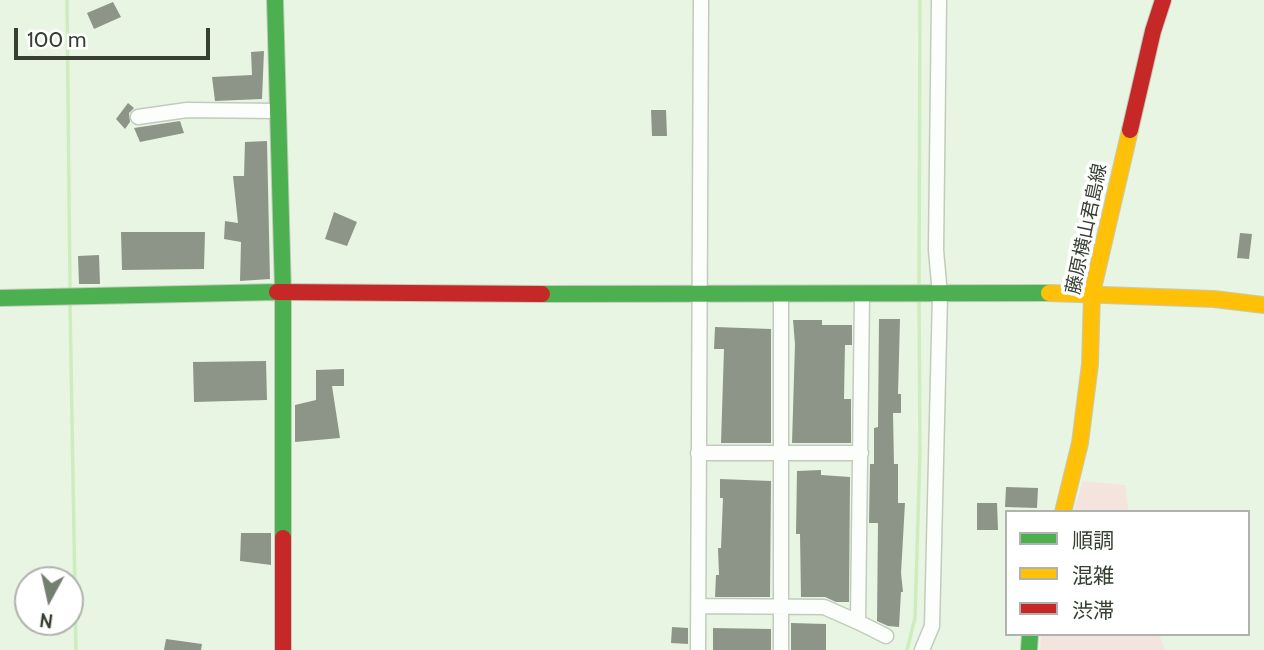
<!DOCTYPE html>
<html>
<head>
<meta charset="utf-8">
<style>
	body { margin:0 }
	#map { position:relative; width:1264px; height:650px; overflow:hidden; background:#e9f5e3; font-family:Cabin,"Noto Sans JP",sans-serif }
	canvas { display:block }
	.legend { position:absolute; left:1005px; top:510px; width:245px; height:126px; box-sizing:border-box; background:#fff; border:2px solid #afb2ad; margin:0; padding:9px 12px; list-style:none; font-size:21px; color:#363f32 }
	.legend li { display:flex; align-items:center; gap:14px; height:35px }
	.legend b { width:35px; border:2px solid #afb2ad }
	.north { position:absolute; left:14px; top:566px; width:70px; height:70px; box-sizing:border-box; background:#fff; border:2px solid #afb2ad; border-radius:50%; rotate:188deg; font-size:19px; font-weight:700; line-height:28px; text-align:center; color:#363f32 }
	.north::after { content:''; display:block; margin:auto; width:24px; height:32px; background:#757f70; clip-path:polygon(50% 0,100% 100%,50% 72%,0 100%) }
	.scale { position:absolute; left:14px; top:28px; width:196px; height:32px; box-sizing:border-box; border:4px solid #363f32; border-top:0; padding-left:9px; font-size:21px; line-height:24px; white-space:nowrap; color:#363f32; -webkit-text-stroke:5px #fff; paint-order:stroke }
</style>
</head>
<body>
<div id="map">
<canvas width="1264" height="650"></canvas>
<ul class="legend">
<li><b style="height:9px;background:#4caf50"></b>順調</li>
<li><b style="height:9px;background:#ffc107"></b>混雑</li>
<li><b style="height:9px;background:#c62828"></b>渋滞</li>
</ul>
<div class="north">N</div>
<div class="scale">100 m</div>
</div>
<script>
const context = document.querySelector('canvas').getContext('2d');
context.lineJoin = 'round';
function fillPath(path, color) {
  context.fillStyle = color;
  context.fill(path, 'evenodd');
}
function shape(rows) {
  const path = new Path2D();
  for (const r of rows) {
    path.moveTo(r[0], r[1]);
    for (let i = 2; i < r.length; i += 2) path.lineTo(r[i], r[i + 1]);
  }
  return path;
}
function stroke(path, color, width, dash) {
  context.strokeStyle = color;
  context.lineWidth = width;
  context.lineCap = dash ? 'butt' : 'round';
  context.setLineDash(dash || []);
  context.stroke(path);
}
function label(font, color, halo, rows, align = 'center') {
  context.font = font + ' Cabin,"Noto Sans JP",sans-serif';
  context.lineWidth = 7;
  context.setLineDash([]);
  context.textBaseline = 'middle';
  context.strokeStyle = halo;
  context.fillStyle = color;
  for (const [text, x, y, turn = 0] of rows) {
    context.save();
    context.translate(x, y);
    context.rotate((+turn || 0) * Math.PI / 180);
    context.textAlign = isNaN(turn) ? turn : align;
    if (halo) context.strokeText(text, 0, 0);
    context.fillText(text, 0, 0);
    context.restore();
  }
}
fillPath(shape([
	[1083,481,1125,485,1129,512,1073,512],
	[1041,634,1159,634,1165,650,1040,650]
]), '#f3e5de');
stroke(shape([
	[67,0,70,288],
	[919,288,920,0],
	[70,303,76,650],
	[907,650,915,618,920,452,919,300]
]), '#ceedbf', 3.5);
fillPath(shape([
	[113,2,121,17,94,29,87,13],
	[264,51,262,99,215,101,212,77,252,75,251,52],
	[128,103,134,108,129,113,130,122,125,129,116,119],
	[651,110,666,110,667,136,652,136],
	[180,121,184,133,140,142,134,128],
	[267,141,270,279,240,281,241,242,224,239,225,221,238,223,233,176,244,176,245,142],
	[334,212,357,222,347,246,325,239],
	[121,232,205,232,204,269,122,270],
	[1240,233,1252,234,1249,259,1237,258],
	[99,255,100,284,79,284,78,256],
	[879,319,900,319,898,394,901,394,901,413,893,413,894,464,898,464,898,503,905,503,901,573,903,592,901,592,899,627,888,626,877,621,878,523,869,523,870,464,874,464,874,428,878,427],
	[793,320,822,320,822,325,852,325,852,345,845,345,844,399,851,399,851,443,792,443,795,344],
	[715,327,771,329,771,443,721,443,724,349,714,349],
	[266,361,267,400,194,402,193,362],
	[344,369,344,386,332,386,340,438,295,442,295,405,316,400,316,370],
	[821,470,821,475,850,477,849,602,836,602,825,597,801,597,800,534,796,534,797,471],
	[720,479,771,481,770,597,715,597,716,575,719,575,718,548,721,548,723,498,720,498],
	[1006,487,1038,488,1037,508,1005,507],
	[977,503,997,503,998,530,977,530],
	[241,533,271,533,271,565,240,561],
	[791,623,826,624,826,650,791,650],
	[672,627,688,628,688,644,671,643],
	[713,628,771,629,771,650,713,650],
	[166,639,202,644,201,650,164,650]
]), '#8d9588');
const street = shape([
	[138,117,187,110,278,111],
	[781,295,781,650],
	[698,453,861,453],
	[699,606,824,607,858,622,862,295],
	[858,622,886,636],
	[698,650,701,0],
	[922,650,932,626,940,295,936,250,939,0]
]);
const fast = shape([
	[275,0,283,292,283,538],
	[542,294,1049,293],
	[0,298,277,292],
	[1029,650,1030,634]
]);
const slow = shape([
	[1049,293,1214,299,1264,305],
	[1063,512,1080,443,1090,364,1092,293,1130,130]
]);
const jam = shape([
	[1130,130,1153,31,1163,0],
	[277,292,542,294],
	[283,538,283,650]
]);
stroke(street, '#c2cbbe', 17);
stroke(fast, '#c2cbbe', 18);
stroke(slow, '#c2cbbe', 18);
stroke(jam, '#c2cbbe', 18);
stroke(street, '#fcfefb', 14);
stroke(fast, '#4caf50', 16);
stroke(slow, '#ffc107', 16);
stroke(jam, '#c62828', 16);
label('19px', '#363f32', '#fff', [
	["藤原横山君島線",1087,229,-78]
]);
</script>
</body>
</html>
